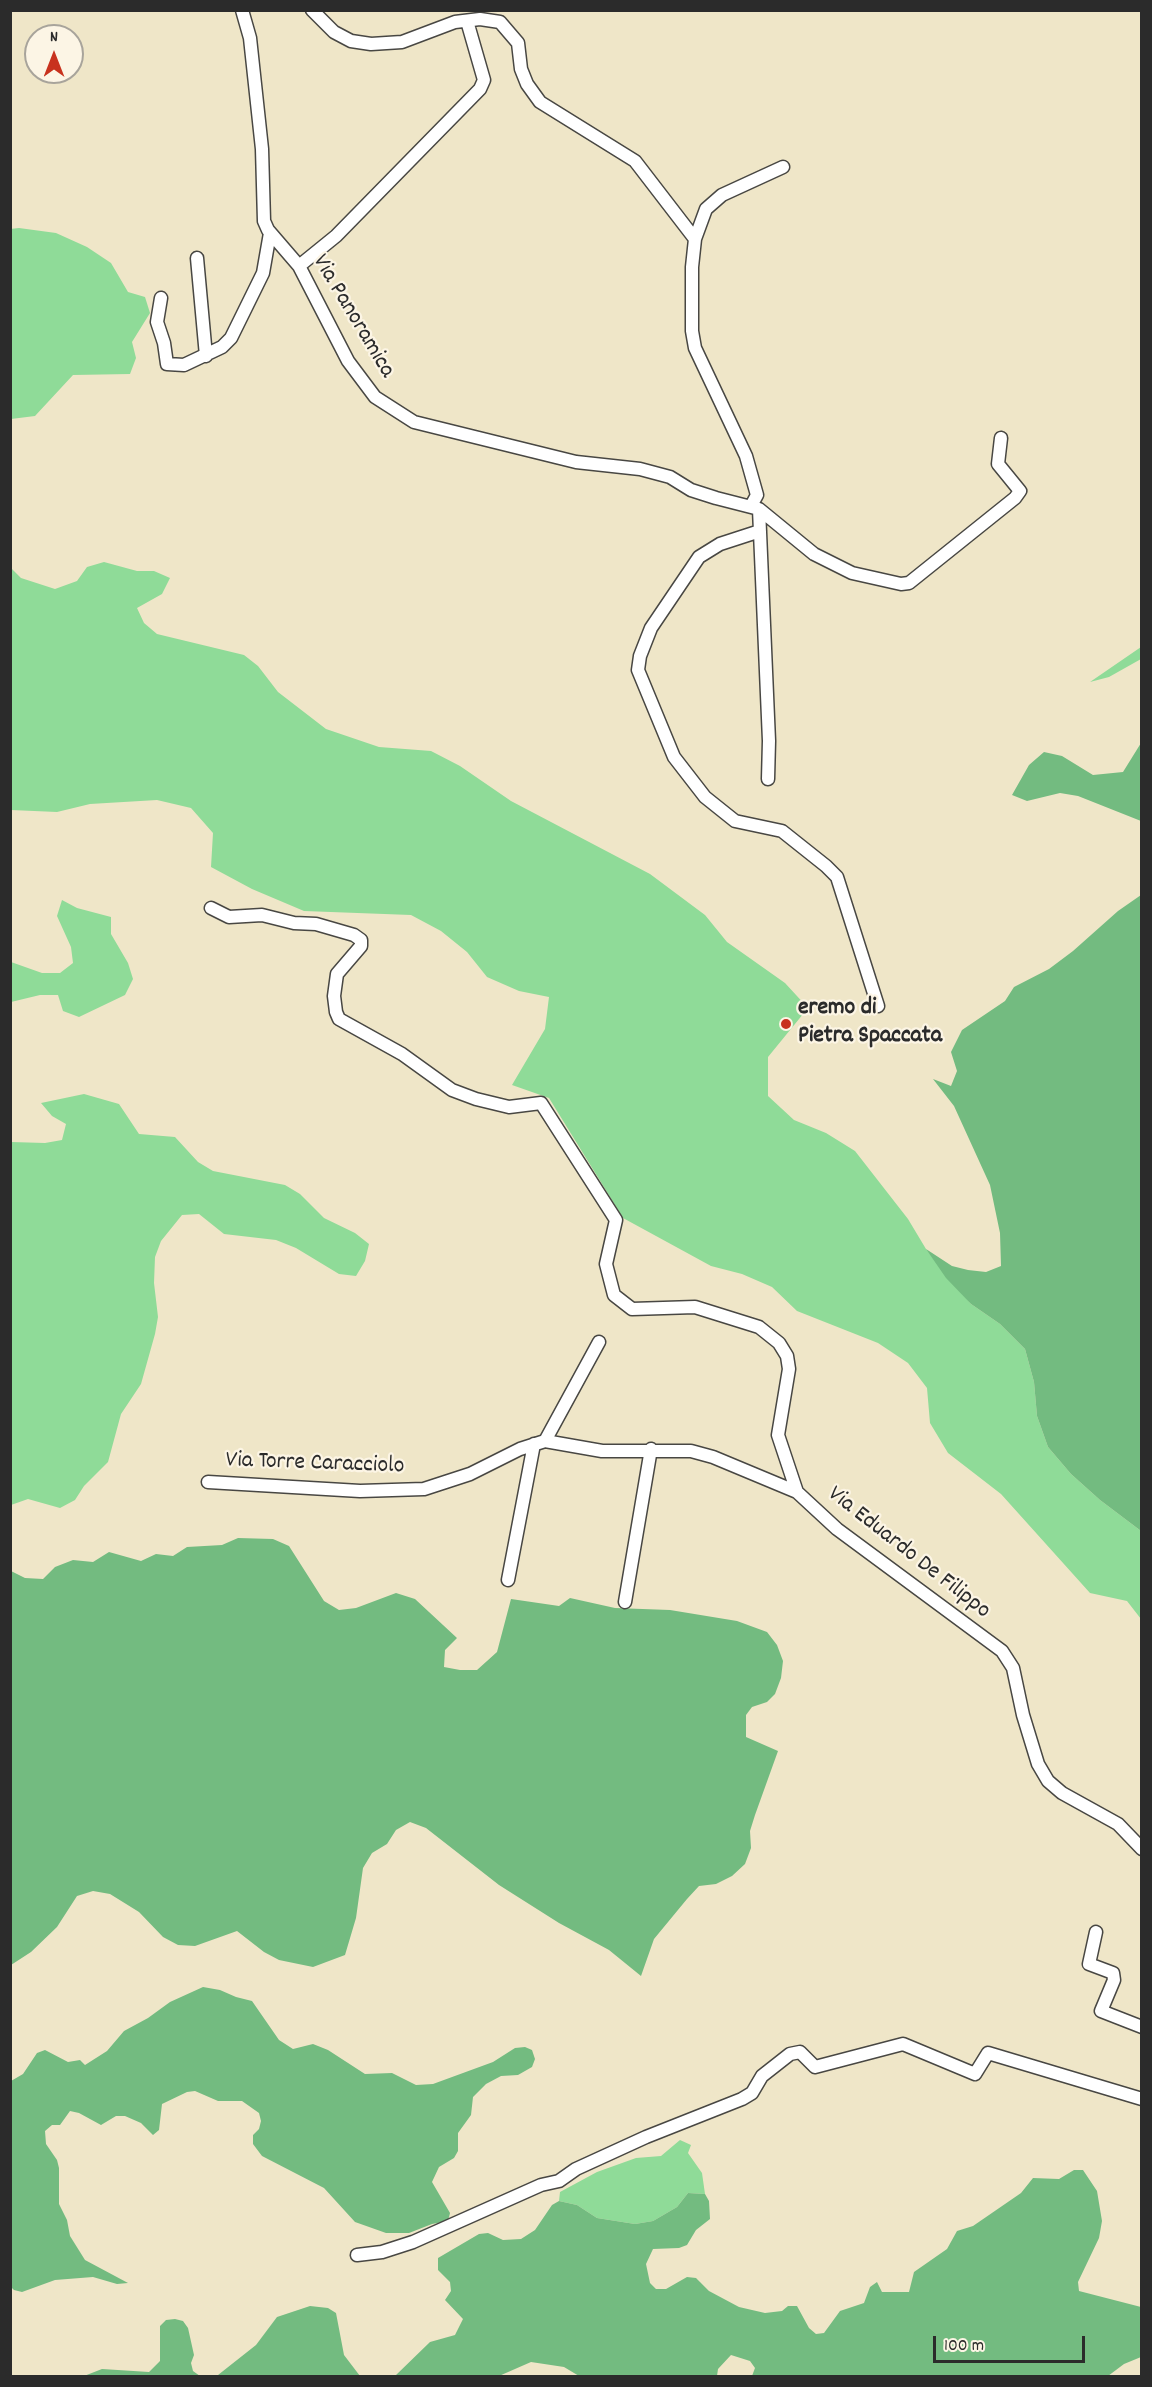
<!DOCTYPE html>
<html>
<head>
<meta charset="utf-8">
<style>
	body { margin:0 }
	#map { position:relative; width:1152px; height:2387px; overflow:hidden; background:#efe6c8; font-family:Dekko,sans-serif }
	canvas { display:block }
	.frame { position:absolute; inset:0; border:12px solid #2b2b2b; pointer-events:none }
	.north { position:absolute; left:24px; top:24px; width:60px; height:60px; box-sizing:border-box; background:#fcf5e5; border:2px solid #a8a49b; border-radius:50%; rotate:0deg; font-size:16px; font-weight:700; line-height:24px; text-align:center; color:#2b2b2b }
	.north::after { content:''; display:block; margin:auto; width:21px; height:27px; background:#c8321e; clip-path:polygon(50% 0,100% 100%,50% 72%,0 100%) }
	.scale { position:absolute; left:933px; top:2336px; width:152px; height:27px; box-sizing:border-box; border:3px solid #2b2b2b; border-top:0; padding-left:8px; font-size:18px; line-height:21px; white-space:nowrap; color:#2b2b2b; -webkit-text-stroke:4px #fcf5e5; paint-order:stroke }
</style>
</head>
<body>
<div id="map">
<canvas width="1152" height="2387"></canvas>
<div class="frame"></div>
<div class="north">N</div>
<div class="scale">100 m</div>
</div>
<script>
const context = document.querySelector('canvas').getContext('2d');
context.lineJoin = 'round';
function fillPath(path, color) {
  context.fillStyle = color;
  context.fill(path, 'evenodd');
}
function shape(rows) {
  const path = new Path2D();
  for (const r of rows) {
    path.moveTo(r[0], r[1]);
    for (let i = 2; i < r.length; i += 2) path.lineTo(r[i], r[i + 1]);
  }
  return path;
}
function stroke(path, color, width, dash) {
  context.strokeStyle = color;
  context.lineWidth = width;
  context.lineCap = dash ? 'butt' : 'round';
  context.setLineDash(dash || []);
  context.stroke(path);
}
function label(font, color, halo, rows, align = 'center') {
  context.font = font + ' Dekko,sans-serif';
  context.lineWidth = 4.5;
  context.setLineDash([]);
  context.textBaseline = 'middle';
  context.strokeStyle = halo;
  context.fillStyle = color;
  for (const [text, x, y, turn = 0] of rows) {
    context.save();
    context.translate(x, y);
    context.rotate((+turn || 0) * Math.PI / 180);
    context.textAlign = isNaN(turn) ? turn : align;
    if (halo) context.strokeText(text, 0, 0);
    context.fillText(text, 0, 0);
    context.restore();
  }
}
fillPath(shape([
	[19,228,56,233,87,247,111,263,128,292,145,297,150,313,132,342,136,358,130,374,73,375,35,416,11,419,10,229],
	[104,562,137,571,154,571,170,578,162,594,137,608,144,623,157,634,244,655,258,666,278,692,326,729,379,747,431,751,460,766,511,801,650,874,705,915,727,942,785,983,808,1008,768,1057,768,1096,794,1120,826,1133,855,1151,908,1219,926,1249,971,1304,1000,1324,1025,1349,1034,1382,1037,1416,1048,1447,1071,1474,1100,1500,1141,1531,1141,1619,1127,1601,1090,1593,1001,1494,948,1453,930,1423,927,1388,908,1363,878,1343,797,1311,772,1287,742,1274,711,1266,623,1218,549,1098,512,1085,545,1029,549,997,519,991,487,977,467,952,441,931,411,915,304,911,252,889,211,867,213,833,191,808,157,800,90,804,57,812,11,810,10,567,21,578,55,589,77,581,87,567],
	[1141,647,1141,659,1109,677,1090,682],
	[62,900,77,908,111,917,111,934,128,963,133,979,125,995,79,1017,63,1011,58,995,40,995,11,1002,11,962,42,973,60,973,73,963,71,947,57,916],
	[84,1094,119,1104,139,1134,175,1137,198,1162,213,1171,285,1185,300,1194,324,1218,355,1233,369,1244,365,1261,356,1276,339,1274,296,1248,276,1240,224,1234,199,1214,182,1215,161,1241,155,1257,154,1283,158,1317,155,1334,141,1384,121,1414,108,1462,84,1486,75,1500,60,1508,28,1499,11,1505,11,1142,45,1143,62,1140,66,1124,52,1116,41,1103],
	[680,2140,691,2145,688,2153,702,2173,705,2194,688,2193,677,2207,653,2221,635,2224,597,2218,577,2205,559,2201,560,2192,597,2172,636,2158,661,2156]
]), '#8fdb98');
fillPath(shape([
	[1141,743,1141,821,1078,796,1060,793,1027,801,1012,795,1029,765,1044,752,1062,756,1093,775,1123,772],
	[1141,895,1141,1531,1100,1500,1071,1474,1048,1447,1037,1416,1034,1382,1025,1349,1000,1324,971,1304,946,1278,926,1249,952,1266,968,1270,986,1272,1001,1266,1000,1233,990,1185,954,1106,933,1079,951,1086,957,1071,951,1052,962,1030,1005,1001,1014,987,1049,969,1073,951,1118,911],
	[238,1538,273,1539,289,1546,324,1601,339,1610,356,1608,396,1593,415,1599,457,1638,445,1650,444,1667,460,1670,477,1670,497,1652,511,1599,559,1606,570,1598,615,1608,670,1610,737,1621,767,1632,777,1645,783,1661,781,1678,775,1694,767,1702,752,1707,746,1715,746,1737,778,1751,755,1815,750,1831,751,1848,745,1864,732,1876,716,1884,699,1886,687,1899,654,1939,641,1976,609,1950,559,1923,499,1885,426,1828,410,1822,396,1830,387,1844,372,1853,363,1868,356,1918,345,1955,313,1967,279,1960,264,1952,237,1931,195,1946,178,1945,163,1937,139,1912,110,1894,93,1891,77,1896,57,1927,31,1952,11,1965,11,1571,25,1578,43,1579,55,1567,73,1560,93,1562,109,1552,141,1561,156,1554,173,1556,187,1547,222,1545],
	[203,1987,220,1990,236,1997,252,2001,279,2040,293,2049,313,2044,328,2050,365,2074,392,2073,416,2085,433,2084,493,2062,515,2048,525,2047,532,2050,535,2059,532,2067,518,2075,501,2076,486,2084,473,2097,471,2115,458,2133,458,2151,454,2158,439,2167,432,2182,450,2213,448,2221,432,2224,409,2233,386,2233,355,2222,324,2188,262,2156,253,2144,253,2135,259,2129,261,2121,259,2113,242,2101,218,2101,195,2091,187,2092,162,2104,159,2130,153,2135,141,2123,125,2116,116,2116,101,2125,79,2113,70,2111,60,2125,52,2125,45,2131,46,2144,57,2160,59,2168,59,2204,67,2220,70,2236,85,2260,128,2283,117,2284,93,2277,55,2280,22,2292,14,2290,11,2287,11,2081,23,2074,37,2053,45,2050,68,2062,80,2060,85,2065,107,2051,124,2031,148,2018,170,2002],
	[1074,2170,1083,2170,1097,2191,1102,2221,1099,2238,1078,2282,1079,2291,1141,2307,1141,2357,1124,2364,1108,2376,752,2376,755,2368,750,2361,731,2355,718,2369,717,2376,579,2376,564,2367,531,2362,499,2376,395,2376,430,2342,455,2335,463,2319,445,2300,451,2291,450,2282,438,2270,438,2258,479,2234,488,2233,503,2240,521,2239,535,2230,552,2205,559,2201,577,2205,597,2218,635,2224,653,2221,677,2207,688,2193,705,2194,709,2201,710,2219,696,2230,687,2245,679,2248,653,2249,646,2264,650,2283,656,2289,666,2289,687,2277,696,2278,709,2291,739,2307,765,2313,782,2311,788,2306,797,2306,809,2328,816,2334,824,2333,840,2311,864,2303,870,2287,877,2282,882,2292,909,2292,914,2272,947,2249,957,2231,973,2226,1021,2193,1033,2178,1059,2179],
	[310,2306,328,2308,336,2313,344,2355,360,2376,84,2376,102,2369,149,2372,160,2361,160,2326,166,2320,175,2319,183,2321,188,2328,194,2355,191,2363,193,2371,200,2376,218,2375,256,2345,277,2317]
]), '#73bb80');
const street = shape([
	[242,10,250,38,262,149,264,221,268,230,299,266,348,361,375,397,414,422,576,462,640,469,670,477,691,490,716,498,759,509,814,554,852,573,901,584,909,583,1015,498,1020,491,998,464,1001,438],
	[312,10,334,32,351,41,371,44,402,42,455,22,480,19,500,22,518,43,521,69,527,84,540,102,635,161,695,239],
	[197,258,206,356],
	[299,266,336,236,480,89,484,80,467,21],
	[161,298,157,322,164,343,167,364,184,365,222,347,231,338,263,273,270,233],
	[751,506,757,495,746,456,695,348,692,331,692,267,695,239,706,209,722,195,783,167],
	[759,509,769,741,768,779],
	[760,531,720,544,699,557,651,628,640,656,638,670,674,757,705,797,735,821,782,831,826,866,837,877,878,1006],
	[211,908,229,917,262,915,294,923,316,924,354,935,361,940,361,946,337,974,334,996,336,1012,339,1019,402,1054,452,1090,476,1099,509,1107,541,1103,616,1220,606,1264,614,1295,632,1309,695,1307,759,1327,779,1343,787,1356,789,1369,778,1435,797,1492,837,1529,1002,1651,1013,1668,1023,1715,1038,1764,1048,1781,1062,1793,1118,1824,1142,1849],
	[545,1441,599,1342],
	[208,1482,360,1491,424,1489,470,1474,520,1449,545,1441,602,1451,691,1451,713,1457,797,1492],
	[508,1580,534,1444],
	[625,1602,651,1449],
	[1096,1932,1089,1964,1113,1973,1114,1980,1101,2011,1142,2027],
	[357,2255,382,2252,413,2242,541,2185,559,2181,576,2169,646,2137,742,2099,752,2093,762,2076,790,2054,800,2052,815,2067,903,2044,975,2074,988,2053,1142,2099]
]);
stroke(street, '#484743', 15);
stroke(street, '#fff', 12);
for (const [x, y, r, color] of [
	[786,1024,6,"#c8321e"]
]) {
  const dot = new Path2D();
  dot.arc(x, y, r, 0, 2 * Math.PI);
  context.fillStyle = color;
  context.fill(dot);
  stroke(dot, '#fcf5e5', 2);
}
label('24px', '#2b2b2b', '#fcf5e5', [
	["Via Panoramica",352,317,59],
	["Via Torre Caracciolo",315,1465,2],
	["Via Eduardo De Filippo",908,1554,38]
]);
label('bold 24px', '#2b2b2b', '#fcf5e5', [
	["eremo di",798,1010],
	["Pietra Spaccata",798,1038]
], 'left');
</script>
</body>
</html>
